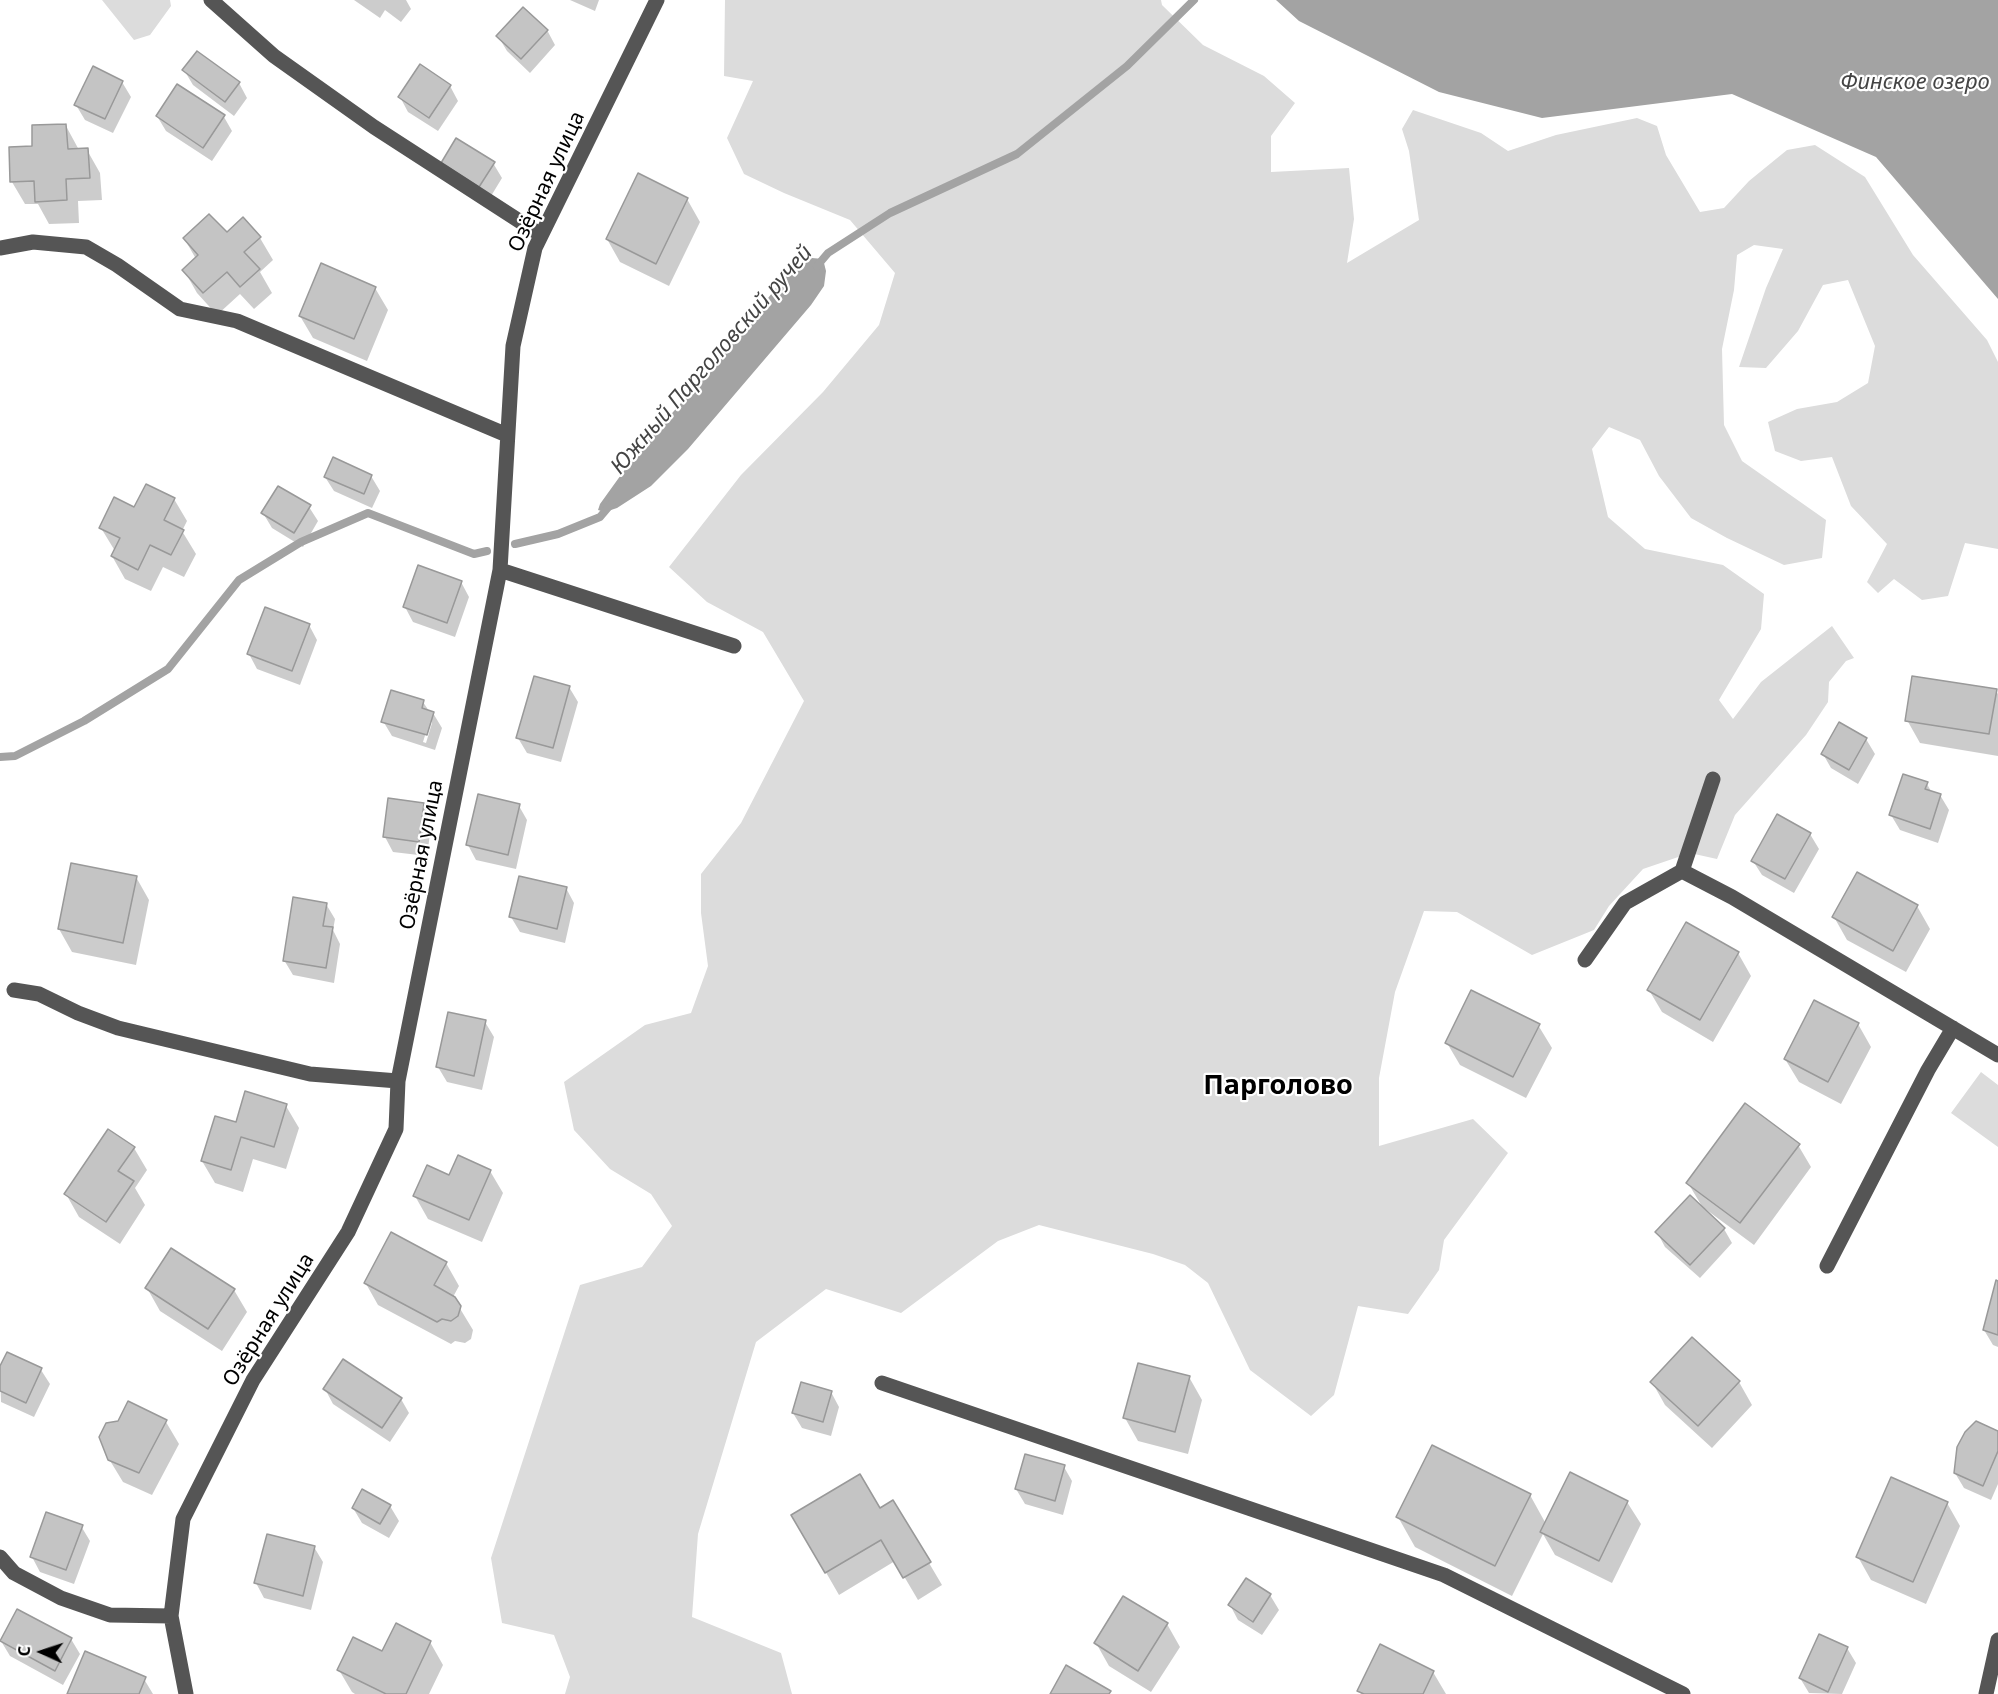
<!DOCTYPE html>
<html>
<head>
<meta charset="utf-8">
<style>
	body { margin:0 }
	#map { position:relative; width:1998px; height:1694px; overflow:hidden; background:#fff; font-family:"Noto Sans",sans-serif }
	canvas { display:block }
	.north { position:absolute; left:12px; top:1622px; width:60px; height:60px; -webkit-text-stroke:4px #fff; paint-order:stroke; rotate:273deg; font-size:16px; font-weight:700; line-height:24px; text-align:center; color:#000 }
	.north::after { content:''; display:block; margin:auto; width:21px; height:27px; background:#000; clip-path:polygon(50% 0,100% 100%,50% 72%,0 100%) }
</style>
</head>
<body>
<div id="map">
<canvas width="1998" height="1694"></canvas>
<div class="north">С</div>
</div>
<script>
const context = document.querySelector('canvas').getContext('2d');
context.lineJoin = 'round';
function fillPath(path, color) {
  context.fillStyle = color;
  context.fill(path, 'evenodd');
}
function shape(rows) {
  const path = new Path2D();
  for (const r of rows) {
    path.moveTo(r[0], r[1]);
    for (let i = 2; i < r.length; i += 2) path.lineTo(r[i], r[i + 1]);
  }
  return path;
}
function stroke(path, color, width, dash) {
  context.strokeStyle = color;
  context.lineWidth = width;
  context.lineCap = dash ? 'butt' : 'round';
  context.setLineDash(dash || []);
  context.stroke(path);
}
function label(font, color, halo, rows, align = 'center') {
  context.font = font + ' "Noto Sans",sans-serif';
  context.lineWidth = 4.5;
  context.setLineDash([]);
  context.textBaseline = 'middle';
  context.strokeStyle = halo;
  context.fillStyle = color;
  for (const [text, x, y, turn = 0] of rows) {
    context.save();
    context.translate(x, y);
    context.rotate((+turn || 0) * Math.PI / 180);
    context.textAlign = isNaN(turn) ? turn : align;
    if (halo) context.strokeText(text, 0, 0);
    context.fillText(text, 0, 0);
    context.restore();
  }
}
fillPath(shape([
	[102,0,170,0,171,6,150,35,134,40],
	[725,0,1161,0,1162,5,1203,45,1264,76,1295,103,1271,136,1271,172,1349,168,1354,219,1347,263,1419,220,1409,151,1402,129,1413,110,1481,133,1508,151,1556,135,1637,118,1657,126,1666,155,1700,212,1724,208,1749,181,1787,150,1815,145,1865,177,1913,255,1987,340,1998,362,1998,549,1965,543,1948,596,1922,600,1894,579,1878,593,1867,582,1887,544,1851,506,1832,457,1801,461,1775,451,1768,422,1797,409,1837,402,1868,383,1875,346,1848,280,1823,285,1798,331,1766,368,1739,367,1766,288,1783,249,1754,245,1737,255,1734,290,1722,349,1724,425,1742,461,1826,520,1822,558,1784,565,1727,538,1691,518,1659,476,1640,440,1609,427,1592,449,1608,517,1645,549,1723,565,1764,594,1761,629,1719,700,1733,719,1761,682,1832,626,1854,658,1846,661,1829,682,1828,702,1806,735,1735,815,1717,859,1690,853,1643,869,1609,906,1594,930,1532,955,1457,912,1424,911,1395,992,1379,1078,1379,1146,1473,1119,1508,1153,1444,1240,1439,1270,1408,1314,1358,1306,1334,1395,1311,1416,1250,1370,1208,1283,1185,1265,1153,1254,1039,1225,998,1241,901,1313,826,1289,756,1342,698,1534,692,1617,781,1653,792,1694,565,1694,570,1677,554,1635,502,1623,491,1558,580,1285,642,1267,672,1226,651,1194,610,1169,574,1130,564,1082,645,1025,691,1013,708,966,701,913,701,874,741,823,804,701,763,632,707,602,669,567,741,475,823,392,879,325,895,273,850,220,784,193,744,174,727,138,753,81,724,76],
	[1981,1072,1998,1085,1998,1147,1951,1113]
]), '#dcdcdc');
fillPath(shape([
	[1276,0,1998,0,1998,299,1876,157,1732,94,1542,118,1439,92,1299,21],
	[812,258,823,259,826,271,824,286,811,305,688,449,651,486,617,508,605,512,598,510,600,504,636,454,719,360,795,264]
]), '#a3a3a3');
fillPath(shape([
	[354,0,406,0,411,9,401,22,385,10,380,18],
	[570,0,599,0,595,11],
	[547,30,555,45,530,73,507,51,498,36],
	[184,70,239,83,247,98,234,116,193,85],
	[122,82,131,97,113,133,85,120,76,105],
	[450,86,458,101,438,131,408,112,400,97],
	[157,116,224,117,232,131,212,161,166,131],
	[66,126,79,150,87,150,100,173,102,200,78,201,79,223,49,224,38,204,25,204,12,182,34,147],
	[493,163,502,178,488,201,451,178],
	[687,199,700,222,669,286,620,262,607,239],
	[227,234,260,238,273,260,260,272,272,293,254,309,240,294,217,315,197,293,184,270,196,259,184,238],
	[375,288,388,310,367,361,313,338,300,316],
	[371,476,380,491,372,508,334,491,325,477],
	[174,499,187,521,182,531,196,554,184,577,163,567,151,591,125,579,112,556,115,551,101,528],
	[309,507,318,521,303,547,272,528,263,513],
	[461,582,469,597,455,637,413,622,405,607],
	[309,625,317,640,300,685,257,669,249,654],
	[569,687,578,702,561,762,527,753,518,738],
	[1996,691,1998,694,1998,756,1920,743,1907,720],
	[423,702,429,711,433,713,442,728,435,750,392,736,383,721],
	[431,716,432,723,426,743,423,742],
	[1840,724,1866,739,1875,754,1858,784,1831,768,1823,754],
	[1927,784,1932,793,1940,795,1949,810,1938,843,1900,830,1891,815],
	[423,804,432,819,427,856,393,852,385,837],
	[519,806,527,820,516,869,476,860,468,845],
	[1810,834,1819,849,1794,893,1762,875,1753,861],
	[136,877,149,900,136,965,72,952,59,929],
	[566,888,574,903,565,943,520,932,511,917],
	[326,904,335,919,333,930,340,944,334,983,293,975,284,960],
	[1917,906,1930,929,1906,972,1847,940,1834,917],
	[1738,953,1751,976,1713,1042,1662,1012,1649,990],
	[485,1022,494,1037,482,1090,447,1082,438,1067],
	[1858,1024,1871,1047,1841,1104,1799,1082,1785,1059],
	[1538,1025,1552,1048,1526,1098,1460,1065,1447,1043],
	[286,1106,299,1128,286,1169,253,1159,243,1192,215,1183,202,1161,237,1124],
	[1798,1145,1811,1167,1754,1245,1704,1208,1703,1209,1724,1229,1732,1243,1700,1278,1665,1247,1657,1232,1703,1208,1688,1183],
	[134,1148,147,1170,135,1188,145,1205,120,1244,79,1217,66,1194],
	[490,1171,503,1193,482,1242,428,1219,415,1196,450,1177],
	[446,1263,459,1286,453,1297,473,1330,471,1339,465,1343,455,1341,451,1344,378,1305,365,1282],
	[1998,1282,1998,1347,1993,1345,1984,1330],
	[147,1288,234,1290,247,1312,222,1351,160,1311],
	[1692,1339,1739,1382,1752,1405,1712,1448,1665,1405,1652,1382],
	[0,1369,41,1370,50,1384,34,1417,1,1402],
	[1189,1377,1202,1400,1188,1454,1138,1441,1125,1418],
	[325,1389,401,1399,409,1413,390,1442,333,1404],
	[831,1392,839,1407,831,1436,802,1428,793,1413],
	[166,1422,179,1444,152,1495,123,1482,109,1459],
	[1998,1432,1998,1484,1991,1500,1964,1488,1955,1473],
	[1064,1467,1072,1481,1063,1515,1025,1504,1016,1489],
	[1530,1495,1546,1524,1627,1502,1641,1524,1612,1583,1555,1555,1543,1534,1512,1596,1415,1547,1398,1517],
	[893,1502,942,1585,918,1600,895,1561,839,1595,793,1515,880,1510],
	[1947,1503,1960,1526,1926,1604,1871,1580,1858,1557],
	[390,1506,399,1521,389,1538,362,1523,353,1508],
	[81,1526,90,1541,74,1584,40,1572,32,1557],
	[314,1547,323,1562,311,1610,264,1598,256,1583],
	[1270,1595,1279,1610,1262,1635,1238,1620,1230,1605],
	[1167,1624,1180,1647,1151,1692,1109,1666,1096,1643],
	[71,1639,80,1654,63,1685,10,1656,1,1641],
	[430,1642,443,1665,429,1694,355,1694,352,1692,339,1670,383,1653],
	[1847,1648,1856,1663,1842,1694,1809,1693,1800,1678],
	[1433,1672,1446,1694,1361,1694,1359,1690],
	[144,1679,153,1694,68,1694]
]), '#0003');
stroke(shape([
	[817,266,828,253,890,213,1017,154,1127,66,1194,0],
	[515,544,558,534,600,517,611,504],
	[0,757,15,756,84,721,168,669,239,580,301,542,368,513,474,554,487,551]
]), '#a3a3a3', 8);
const building = shape([
	[523,7,548,30,521,59,496,36,523,7],
	[197,51,240,82,225,102,182,70,197,51],
	[420,64,451,85,429,118,398,97,420,64],
	[93,66,123,81,105,119,74,105,93,66],
	[177,84,225,115,203,148,156,116,177,84],
	[66,124,68,149,88,148,90,178,66,179,67,200,35,202,34,181,10,182,9,147,32,146,32,125,66,124],
	[456,138,495,162,479,187,441,163,456,138],
	[638,173,688,198,656,264,606,239,638,173],
	[209,214,227,232,243,217,261,237,244,252,260,269,240,287,227,272,203,293,182,270,198,255,183,238,209,214],
	[321,263,376,287,354,339,299,316,321,263],
	[333,457,372,475,364,494,324,477,333,457],
	[146,484,175,498,164,520,184,530,171,555,150,545,138,570,111,556,120,538,99,528,114,497,134,507,146,484],
	[278,486,311,505,294,533,261,513,278,486],
	[418,565,462,581,447,623,403,607,418,565],
	[265,607,310,624,292,671,247,654,265,607],
	[534,676,570,686,553,748,516,738,534,676],
	[1912,676,1997,689,1989,734,1905,721,1912,676],
	[391,690,424,700,422,708,434,712,427,735,381,722,391,690],
	[1839,722,1867,738,1849,770,1821,754,1839,722],
	[1903,774,1928,782,1925,789,1941,794,1930,829,1889,815,1903,774],
	[478,794,520,804,508,855,466,845,478,794],
	[388,798,424,803,419,842,383,837,388,798],
	[1777,814,1811,833,1785,879,1751,861,1777,814],
	[71,863,137,876,123,943,58,929,71,863],
	[1857,872,1918,905,1893,951,1832,917,1857,872],
	[519,876,567,887,557,929,509,917,519,876],
	[293,897,327,903,323,926,333,927,326,968,283,961,293,897],
	[1686,922,1739,952,1700,1020,1647,990,1686,922],
	[1471,990,1540,1024,1513,1077,1445,1043,1471,990],
	[1814,1000,1859,1023,1828,1082,1784,1059,1814,1000],
	[448,1012,486,1020,474,1076,436,1067,448,1012],
	[245,1091,287,1104,274,1147,241,1137,231,1170,201,1161,215,1116,236,1122,245,1091],
	[1745,1103,1800,1144,1740,1223,1686,1183,1745,1103],
	[108,1129,135,1147,118,1171,134,1181,106,1222,64,1194,108,1129],
	[458,1155,491,1170,469,1220,413,1196,427,1165,449,1175,458,1155],
	[1690,1195,1725,1228,1690,1265,1655,1232,1690,1195],
	[391,1232,447,1262,434,1285,455,1297,461,1306,458,1316,451,1321,442,1319,437,1322,364,1283,391,1232],
	[171,1248,235,1289,208,1329,145,1288,171,1248],
	[1996,1280,1998,1281,1998,1335,1983,1330,1996,1280],
	[1692,1337,1740,1381,1698,1426,1650,1382,1692,1337],
	[7,1352,42,1368,26,1403,0,1391,0,1366,7,1352],
	[343,1359,402,1398,382,1428,323,1389,343,1359],
	[1138,1363,1190,1376,1175,1432,1123,1418,1138,1363],
	[801,1382,832,1391,823,1422,792,1413,801,1382],
	[128,1401,167,1420,139,1473,108,1460,99,1437,106,1423,118,1421,128,1401],
	[1976,1421,1998,1431,1998,1451,1983,1486,1954,1473,1957,1447,1965,1432,1976,1421],
	[1432,1445,1531,1494,1495,1566,1396,1517,1432,1445],
	[1025,1454,1065,1465,1055,1501,1015,1489,1025,1454],
	[1570,1472,1628,1501,1599,1561,1540,1532,1570,1472],
	[860,1474,880,1508,893,1500,931,1562,903,1578,881,1540,825,1573,791,1515,860,1474],
	[1891,1477,1948,1502,1913,1582,1856,1557,1891,1477],
	[362,1489,391,1505,380,1524,352,1508,362,1489],
	[46,1512,83,1525,66,1570,30,1557,46,1512],
	[267,1534,315,1546,303,1596,254,1583,267,1534],
	[1246,1578,1271,1594,1253,1622,1228,1605,1246,1578],
	[1123,1596,1168,1623,1138,1671,1094,1643,1123,1596],
	[17,1609,72,1638,55,1671,0,1641,17,1609],
	[396,1623,431,1641,406,1694,386,1694,337,1670,353,1637,382,1651,396,1623],
	[1819,1634,1848,1647,1828,1692,1799,1678,1819,1634],
	[1380,1644,1434,1671,1423,1694,1364,1694,1357,1691,1380,1644],
	[85,1651,146,1677,139,1694,67,1694,85,1651],
	[1066,1665,1111,1691,1109,1694,1050,1694,1066,1665]
]);
fillPath(building, '#c4c4c4');
stroke(building, '#999', 1.5);
stroke(shape([
	[211,0,274,56,374,127,541,235],
	[0,248,33,242,86,247,117,265,180,309,237,321,507,435],
	[500,570,734,646],
	[1682,871,1713,779],
	[1585,960,1625,903,1682,871,1732,897,1998,1055],
	[14,990,39,994,78,1013,118,1028,310,1074,398,1081],
	[1827,1266,1928,1070,1953,1028],
	[882,1383,1444,1575,1683,1694],
	[0,1557,14,1573,61,1598,110,1615,171,1616],
	[186,1694,171,1616,183,1519,253,1380,348,1232,396,1129,398,1081,500,570,513,346,535,248,657,0],
	[1986,1694,1998,1640]
]), '#555', 15);
label('21px', '#000', '#fff', [
	["Озёрная улица",547,182,-65],
	["Озёрная улица",422,855,-79],
	["Озёрная улица",269,1320,-58]
]);
label('italic 22px', '#444', '#fff', [
	["Финское озеро",1915,83],
	["Южный Парголовский ручей",712,360,-49]
]);
label('bold 27px', '#000', '#fff', [
	["Парголово",1278,1086]
]);
</script>
</body>
</html>
